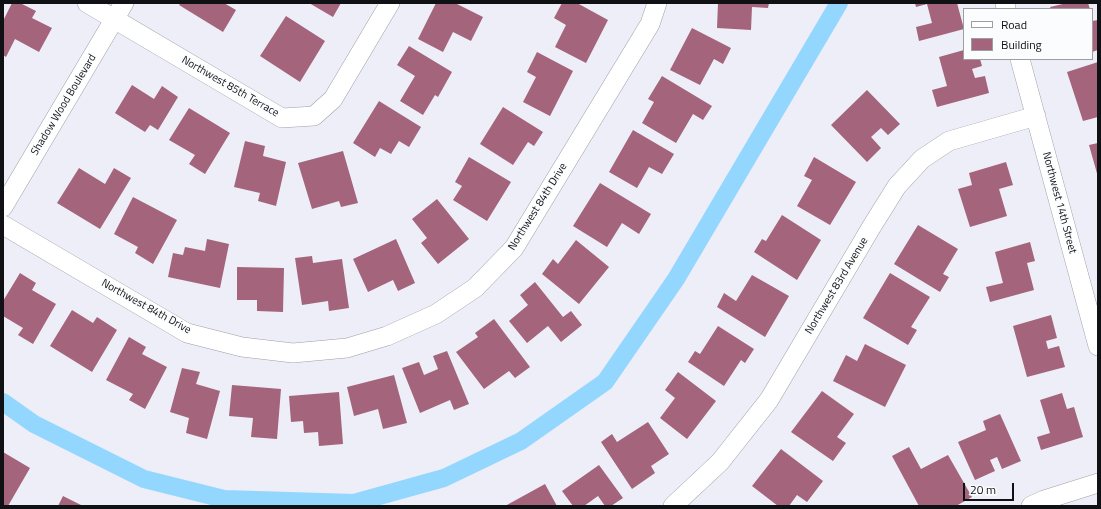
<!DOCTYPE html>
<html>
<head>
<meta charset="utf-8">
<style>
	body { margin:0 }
	#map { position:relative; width:1101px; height:509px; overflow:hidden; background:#edeef7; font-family:"Titillium Web",sans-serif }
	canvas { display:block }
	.frame { position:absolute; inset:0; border:4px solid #101114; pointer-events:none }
	.legend { position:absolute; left:963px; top:8px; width:130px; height:52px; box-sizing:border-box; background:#fbfcfe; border:1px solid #9d9ea0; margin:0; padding:5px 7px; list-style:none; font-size:12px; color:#101114 }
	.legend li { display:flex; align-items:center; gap:8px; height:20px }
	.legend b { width:20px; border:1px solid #9d9ea0 }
	.scale { position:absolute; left:963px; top:483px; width:51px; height:18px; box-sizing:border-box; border:2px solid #101114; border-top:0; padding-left:5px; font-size:12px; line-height:14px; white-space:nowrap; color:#101114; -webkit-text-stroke:3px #fbfcfe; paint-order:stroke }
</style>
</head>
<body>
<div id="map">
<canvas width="1101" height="509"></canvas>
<div class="frame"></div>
<ul class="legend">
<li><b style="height:5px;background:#fff"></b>Road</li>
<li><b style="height:11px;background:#a3647c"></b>Building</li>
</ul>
<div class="scale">20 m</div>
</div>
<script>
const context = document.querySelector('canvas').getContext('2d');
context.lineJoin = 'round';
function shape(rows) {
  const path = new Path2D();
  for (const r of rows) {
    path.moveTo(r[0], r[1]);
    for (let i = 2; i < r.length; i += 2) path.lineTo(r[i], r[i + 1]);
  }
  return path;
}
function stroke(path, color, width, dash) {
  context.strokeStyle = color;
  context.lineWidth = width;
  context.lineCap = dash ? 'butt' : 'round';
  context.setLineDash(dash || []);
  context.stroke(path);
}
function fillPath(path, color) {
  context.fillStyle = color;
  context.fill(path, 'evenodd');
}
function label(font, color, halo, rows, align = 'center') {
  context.font = font + ' "Titillium Web",sans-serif';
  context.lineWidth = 3;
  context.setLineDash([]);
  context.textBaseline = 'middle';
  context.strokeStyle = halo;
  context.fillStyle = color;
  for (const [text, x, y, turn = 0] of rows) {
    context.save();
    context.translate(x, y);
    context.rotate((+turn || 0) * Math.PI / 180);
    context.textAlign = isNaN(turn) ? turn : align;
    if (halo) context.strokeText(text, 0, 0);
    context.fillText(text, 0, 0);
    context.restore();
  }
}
stroke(shape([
	[3,402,34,424,144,479,224,499,354,503,444,478,521,441,605,382,676,279,839,3]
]), '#93d6fe', 18);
fillPath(shape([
	[12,3,20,3,36,11,32,18,52,28,39,52,15,39,6,57,3,55,3,21],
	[181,3,224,3,236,10,223,32,179,5],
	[309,3,341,3,333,17],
	[436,3,455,3,483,17,471,41,453,32,443,52,418,39],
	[562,3,577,3,608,20,586,63,555,47,566,25,554,18],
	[718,3,769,3,768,8,752,7,751,30,717,28],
	[915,3,957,3,964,29,919,41,916,27,932,23,927,4,916,7],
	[1067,3,1088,3,1090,9,1051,9,1050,7],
	[286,16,325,41,300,82,260,56],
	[1098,20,1098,50,1092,52,1092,21],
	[692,28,731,48,723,64,714,59,700,85,670,70],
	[409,46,452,72,438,97,435,95,423,115,400,101,415,76,397,65],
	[964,50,964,59,980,59,982,66,972,69,975,78,985,76,989,93,937,107,932,90,947,86,939,57],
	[537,52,573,71,550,116,523,102,536,77,527,72],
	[1098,62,1098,117,1083,121,1067,72],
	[662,76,712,106,703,120,693,114,676,143,642,123,654,102,648,99],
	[132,85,154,99,162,86,178,97,158,130,150,125,145,132,115,113],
	[867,90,900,124,888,135,881,128,871,137,881,148,867,162,831,125],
	[379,101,421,127,409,147,399,141,391,154,380,148,375,157,353,143],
	[503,107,543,132,534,146,528,142,513,165,480,144],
	[189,108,230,133,205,174,189,164,195,155,169,140],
	[633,130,674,154,662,174,649,167,637,188,609,172],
	[245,141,265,146,263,156,286,162,276,206,258,201,260,193,234,187],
	[1098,143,1098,177,1089,145],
	[343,151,358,203,341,207,339,201,312,209,298,163],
	[469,157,511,182,487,221,453,200,462,186,455,182],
	[814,157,856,182,830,225,797,206,812,180,804,176],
	[1006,162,1013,185,999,189,1007,216,970,227,958,189,972,185,969,173],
	[79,168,105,184,114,168,131,178,100,229,57,203],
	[600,183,651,214,639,234,622,223,607,247,573,226],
	[133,197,177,220,153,264,135,253,138,247,114,234],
	[437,199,469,239,438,264,421,243,427,238,412,219],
	[782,215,821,240,797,280,754,252,762,239,766,241],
	[918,225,958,249,943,274,949,277,940,292,894,264],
	[207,239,229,244,220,288,168,277,173,253,183,255,185,247,205,251],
	[396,239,415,283,398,291,393,280,368,292,353,259],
	[576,240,609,267,579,304,542,274,553,259,558,264],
	[1030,242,1035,261,1027,263,1034,290,990,302,986,287,1003,283,995,252],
	[312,256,313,263,342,259,349,308,329,311,328,301,302,305,295,258],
	[237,267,284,268,283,312,257,311,257,300,237,300],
	[20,273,36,283,32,290,56,304,33,344,18,335,23,328,3,316,3,301],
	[890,273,930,297,911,327,917,330,908,345,863,318],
	[752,275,789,296,765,337,717,307,724,293,736,301],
	[535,282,563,317,571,311,582,325,561,342,548,326,527,343,509,321,528,305,520,295],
	[72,310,93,323,97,317,117,330,92,372,50,346],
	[1051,315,1057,338,1046,341,1048,349,1059,346,1065,367,1027,377,1013,326],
	[494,319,530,367,515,378,509,371,484,389,456,352,478,337,475,333],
	[718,326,754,349,745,363,741,360,724,386,688,362,695,351,700,354],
	[129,337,146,347,142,354,167,367,145,409,129,400,133,394,106,380],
	[865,344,906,365,885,407,833,381,846,355,857,361],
	[447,351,469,404,454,410,450,400,420,413,402,368,419,362,424,375,438,369,433,356],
	[182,368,200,372,196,384,220,391,207,439,186,433,189,418,170,412],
	[678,372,716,401,687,439,660,418,675,398,665,390],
	[394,375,407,423,383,429,378,409,354,416,347,387],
	[232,385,281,389,277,439,251,437,253,418,229,416],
	[822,391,854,414,837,437,846,443,833,461,791,432],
	[339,392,343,444,319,446,318,432,304,433,303,421,291,422,289,396],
	[1062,393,1067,409,1074,407,1083,437,1041,450,1037,437,1050,433,1040,400],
	[1000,414,1021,461,1002,469,997,457,990,460,995,471,975,480,958,442,986,430,983,421],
	[648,422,669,454,651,466,655,473,632,489,601,442,612,434,617,442],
	[909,447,921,469,948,455,972,497,956,506,919,506,892,456],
	[781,449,823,481,807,502,797,495,789,506,778,506,752,486],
	[3,452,30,468,8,506,3,506],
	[599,465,623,498,611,506,605,506,598,496,584,506,573,506,562,491],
	[545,484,557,506,505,506],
	[63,496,83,506,58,506]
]), '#a3647c');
const minor = shape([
	[87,3,282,118,314,116,333,99,390,3],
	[1005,3,1006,9],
	[1020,59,1098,346],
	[3,207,124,3],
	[3,225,187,333,242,347,293,353,347,348,387,336,436,314,475,288,514,248,650,24,657,3],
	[673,506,720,462,769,400,872,226,897,186,922,159,949,141,1036,116],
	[1031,506,1044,500,1098,483]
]);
stroke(minor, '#9e9fa8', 20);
stroke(minor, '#fff', 19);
label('11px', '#101114', '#fbfcfe', [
	["Northwest 85th Terrace",230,87,30],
	["Shadow Wood Boulevard",64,105,-59],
	["Northwest 14th Street",1059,203,75],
	["Northwest 84th Drive",538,207,-58],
	["Northwest 83rd Avenue",837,286,-59],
	["Northwest 84th Drive",146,307,29]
]);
</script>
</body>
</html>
